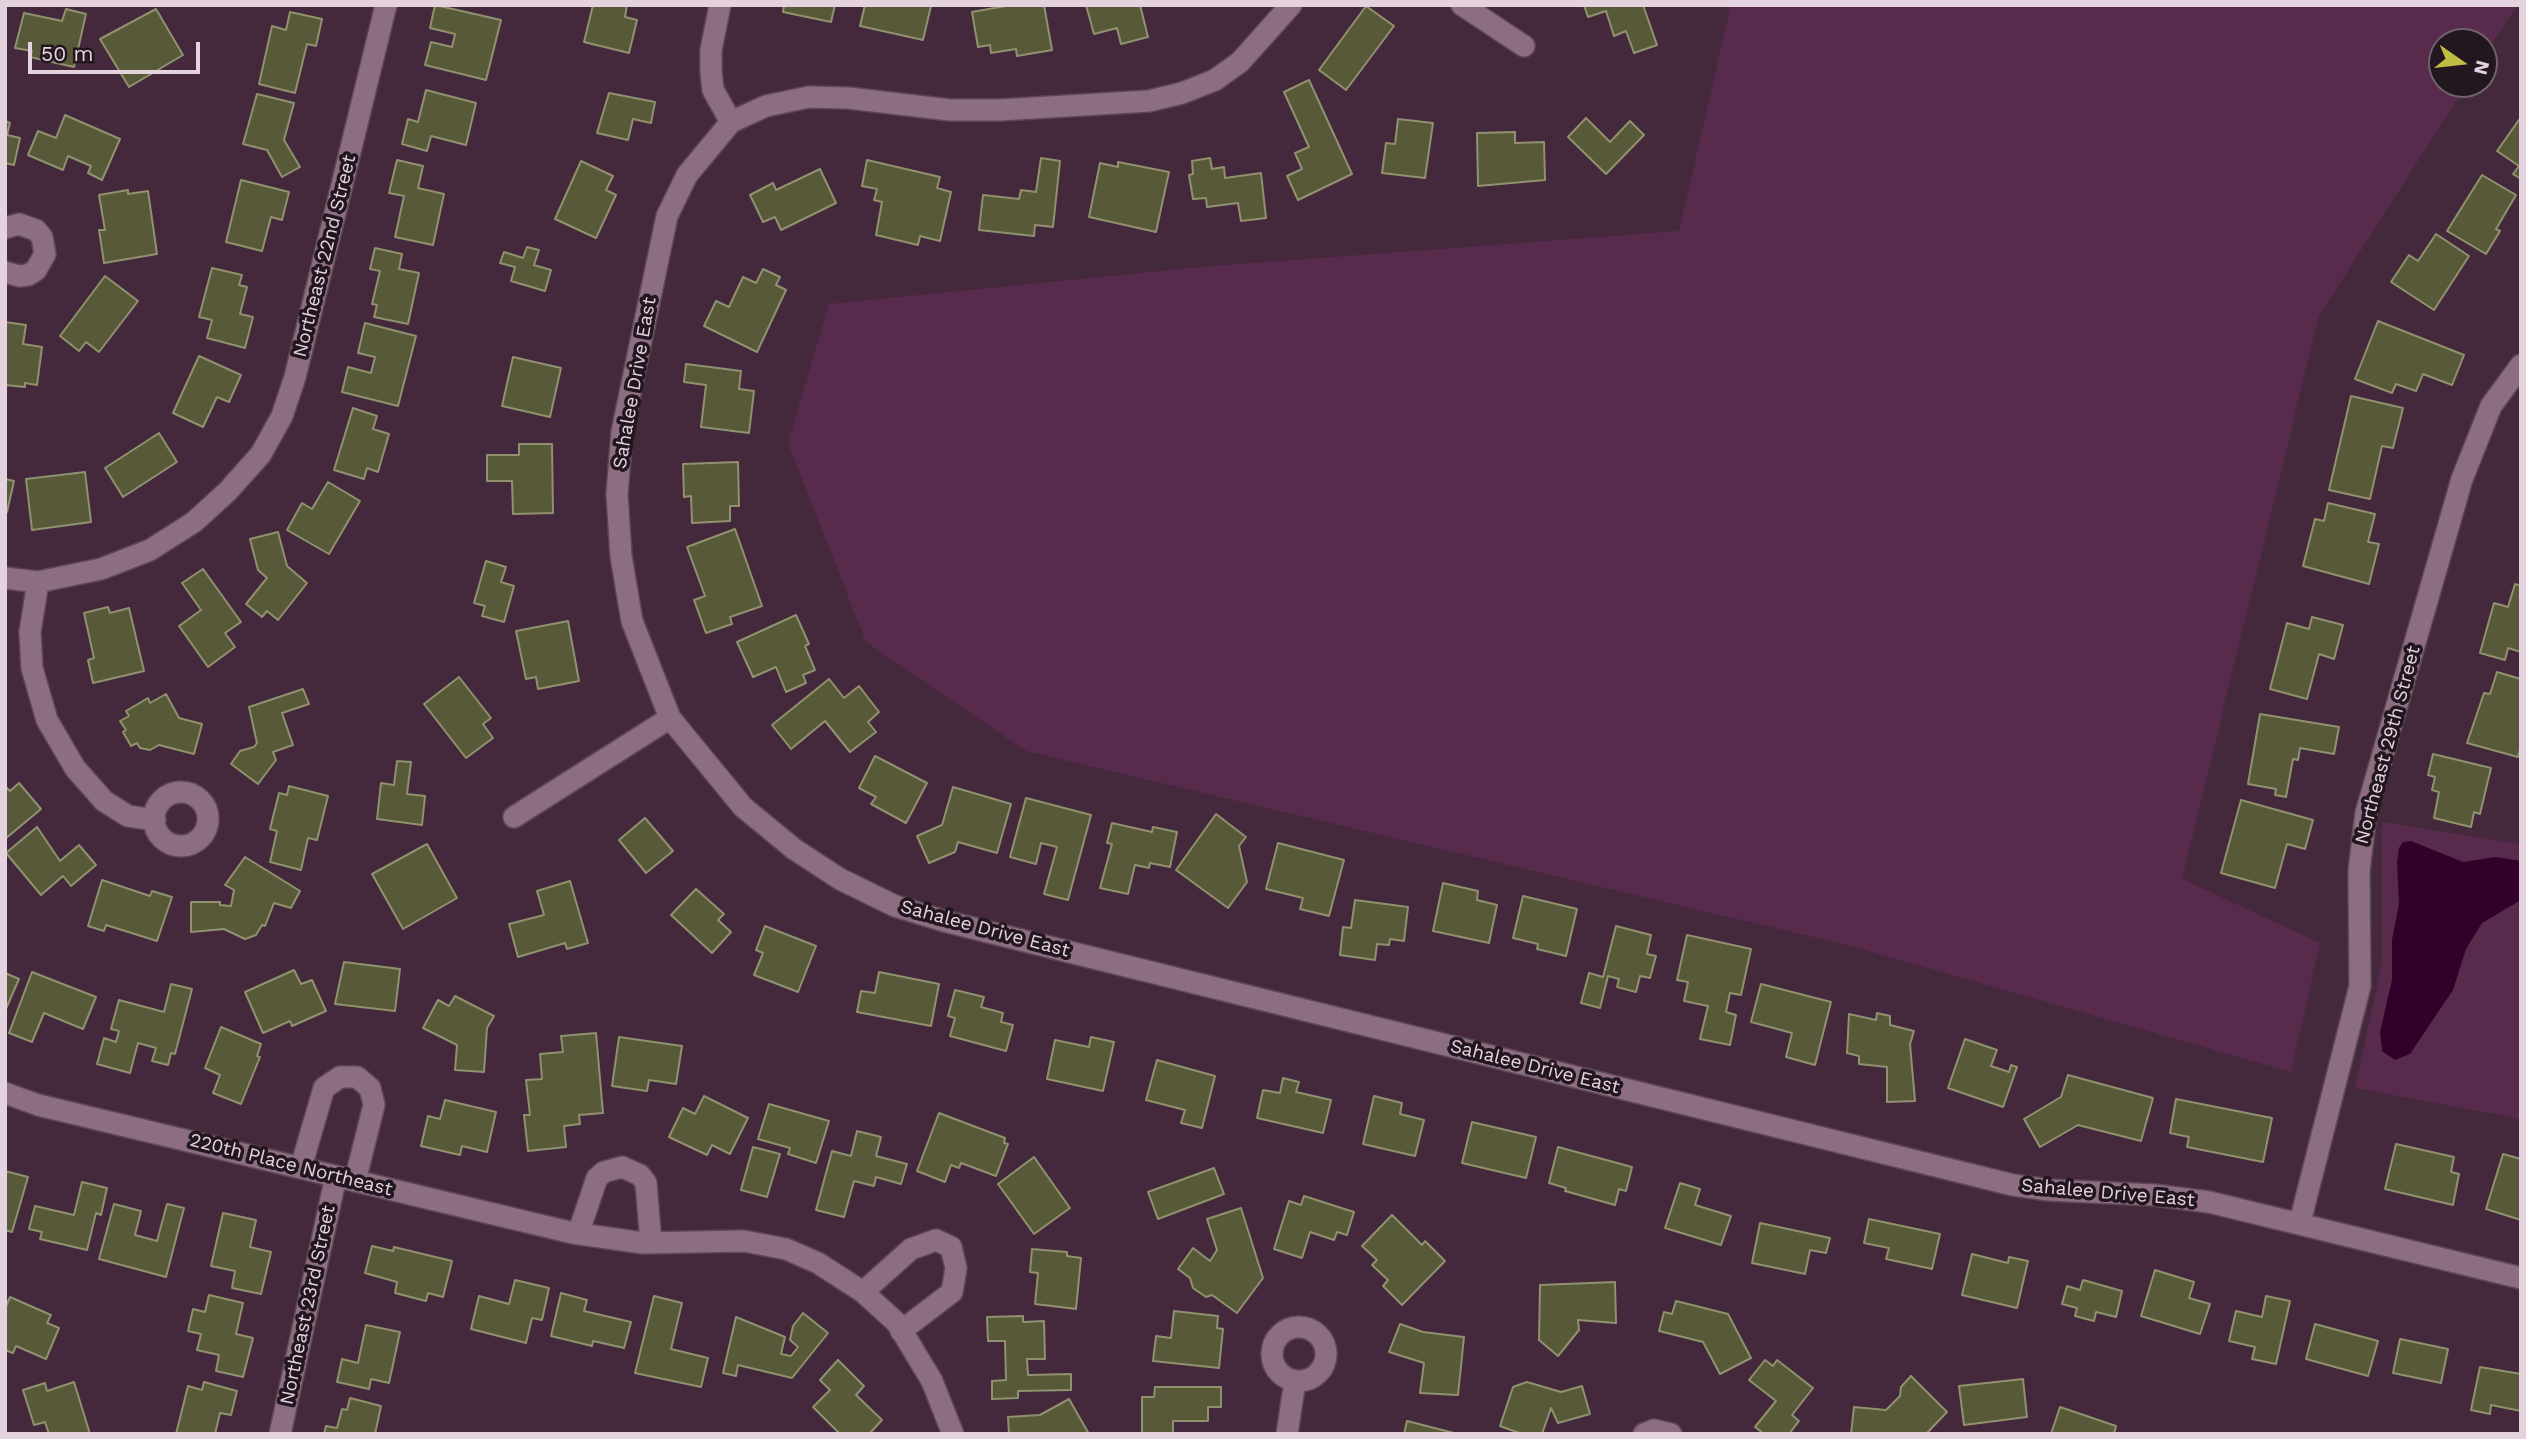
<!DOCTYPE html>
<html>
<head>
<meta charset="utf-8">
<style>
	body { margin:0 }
	#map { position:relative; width:2526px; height:1439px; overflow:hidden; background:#44293c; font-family:"Work Sans",sans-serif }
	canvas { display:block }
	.frame { position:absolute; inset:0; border:7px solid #e4d2de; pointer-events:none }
	.north { position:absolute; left:2428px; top:28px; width:70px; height:70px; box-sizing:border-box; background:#23171f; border:2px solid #70626b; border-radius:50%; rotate:104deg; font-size:19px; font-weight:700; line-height:28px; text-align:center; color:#e4d2de }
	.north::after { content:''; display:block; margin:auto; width:24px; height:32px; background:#bebf42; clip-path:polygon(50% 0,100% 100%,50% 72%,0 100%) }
	.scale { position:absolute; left:28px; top:42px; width:172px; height:32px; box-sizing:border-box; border:4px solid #e4d2de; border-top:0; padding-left:9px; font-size:21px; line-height:24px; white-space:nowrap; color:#e4d2de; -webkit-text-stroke:5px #23171f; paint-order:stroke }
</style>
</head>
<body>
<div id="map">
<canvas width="2526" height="1439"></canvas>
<div class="frame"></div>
<div class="north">N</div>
<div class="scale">50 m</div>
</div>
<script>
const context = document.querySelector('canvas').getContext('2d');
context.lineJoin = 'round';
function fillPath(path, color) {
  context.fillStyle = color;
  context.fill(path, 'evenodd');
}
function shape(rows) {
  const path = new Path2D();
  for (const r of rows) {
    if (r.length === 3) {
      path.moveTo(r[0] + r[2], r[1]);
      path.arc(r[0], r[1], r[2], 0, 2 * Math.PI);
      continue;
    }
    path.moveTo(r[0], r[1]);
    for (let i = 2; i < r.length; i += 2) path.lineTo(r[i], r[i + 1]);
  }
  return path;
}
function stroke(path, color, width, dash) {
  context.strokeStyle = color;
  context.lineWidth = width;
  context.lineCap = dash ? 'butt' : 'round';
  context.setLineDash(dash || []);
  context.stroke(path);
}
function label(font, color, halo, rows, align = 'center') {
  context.font = font + ' "Work Sans",sans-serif';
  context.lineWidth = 7;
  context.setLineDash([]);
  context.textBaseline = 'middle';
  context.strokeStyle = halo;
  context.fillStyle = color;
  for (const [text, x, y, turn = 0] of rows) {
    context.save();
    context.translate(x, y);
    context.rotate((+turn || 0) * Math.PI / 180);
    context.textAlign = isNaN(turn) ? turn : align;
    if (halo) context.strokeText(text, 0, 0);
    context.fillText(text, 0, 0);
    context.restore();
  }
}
fillPath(shape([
	[1731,5,2517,5,2484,57,2484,42,2442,42,2442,84,2467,84,2319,316,2182,879,2320,943,2291,1072,1847,945,1026,751,866,642,788,443,829,304,1201,267,1679,231],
	[2382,822,2521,844,2521,1119,2355,1088,2382,963]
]), '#582b4c');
fillPath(shape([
	[2411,841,2463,862,2496,857,2521,861,2521,900,2482,923,2466,949,2453,990,2410,1054,2395,1060,2382,1051,2380,1032,2392,980,2392,940,2399,904,2397,862,2399,848,2403,842]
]), '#320028');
const building = shape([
	[435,5,501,20,486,80,425,65,431,42,452,47,455,34,430,28,435,5],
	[593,5,627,5,625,17,637,20,629,53,584,42,593,5],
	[784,5,835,5,831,22,783,12,784,5],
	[865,5,931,6,923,40,860,26,865,5],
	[1011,5,1044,5,1052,50,1017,56,1016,49,991,53,990,45,978,47,972,12,1011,5],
	[1086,5,1140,5,1148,37,1121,44,1117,28,1094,34,1086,5],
	[1584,5,1643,5,1657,45,1634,53,1626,31,1614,36,1606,11,1588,17,1584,5],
	[1366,6,1394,26,1346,90,1319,70,1366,6],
	[66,9,86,14,74,67,30,57,32,51,15,48,24,13,62,21,66,9],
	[156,9,183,55,129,87,100,39,156,9],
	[290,12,322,19,316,46,307,44,295,93,259,84,272,26,286,30,290,12],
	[1309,80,1352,174,1298,200,1287,176,1302,169,1295,153,1309,147,1284,92,1309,80],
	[426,90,476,103,466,145,431,136,427,151,402,144,408,119,418,122,426,90],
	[609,93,655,102,651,123,633,119,628,140,597,133,609,93],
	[257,94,294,103,284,140,300,167,282,177,267,150,243,144,257,94],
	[65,115,120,139,102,180,88,173,91,166,68,156,63,170,28,155,38,131,56,138,65,115],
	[2521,117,2521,179,2513,174,2519,166,2497,151,2521,117],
	[1586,118,1610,142,1630,121,1644,135,1606,174,1568,137,1586,118],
	[1398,119,1433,123,1425,178,1382,173,1386,143,1395,144,1398,119],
	[5,121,10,123,7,135,20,138,14,165,5,163,5,121],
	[1515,132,1515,143,1544,142,1545,180,1478,186,1477,133,1515,132],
	[1041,158,1060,161,1053,227,1035,225,1034,236,979,230,983,195,1019,199,1021,190,1036,192,1041,158],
	[1210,158,1212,169,1224,167,1225,178,1261,173,1266,218,1241,221,1238,203,1207,207,1206,198,1193,199,1189,175,1193,174,1192,161,1210,158],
	[397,160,423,166,418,188,444,194,433,245,395,237,404,196,389,193,397,160],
	[867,160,940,177,937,188,951,192,940,241,920,236,918,245,876,235,882,202,874,200,877,189,862,186,867,160],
	[581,161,613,176,606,190,616,195,596,238,555,219,581,161],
	[1118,162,1169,172,1156,232,1089,217,1100,163,1118,167,1118,162],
	[820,169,836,203,781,230,775,217,763,222,750,195,773,183,776,190,820,169],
	[2482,175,2516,195,2496,229,2500,231,2486,254,2447,231,2482,175],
	[241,180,289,192,282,220,271,217,262,251,226,242,241,180],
	[128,190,128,194,148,191,157,254,104,263,99,230,105,230,99,195,128,190],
	[2436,234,2469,256,2434,310,2391,282,2409,255,2418,261,2436,234],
	[527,247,539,250,534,265,551,270,545,291,511,281,515,267,500,263,504,252,523,258,527,247],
	[375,248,402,254,399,269,419,273,408,324,374,317,377,305,372,304,380,271,370,269,375,248],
	[212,268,242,275,239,285,247,287,240,314,253,317,245,348,207,338,212,320,199,317,212,268],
	[763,269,780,277,776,285,786,290,757,352,704,326,716,301,729,307,743,277,756,283,763,269],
	[105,276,138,301,99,352,86,342,79,351,60,336,105,276],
	[2378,321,2464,355,2452,385,2423,374,2416,391,2396,384,2392,393,2355,379,2378,321],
	[5,322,26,325,23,344,42,347,37,385,25,383,25,387,5,385,5,322],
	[365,323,416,336,398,406,342,392,348,367,371,373,375,357,358,353,365,323],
	[199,356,241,375,229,402,217,397,203,427,173,413,199,356],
	[513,357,561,368,550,417,502,406,513,357],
	[686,364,741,371,739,389,754,391,749,433,701,427,706,385,684,382,686,364],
	[2351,396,2403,408,2393,448,2382,446,2370,499,2329,490,2351,396],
	[353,408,377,416,373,429,389,434,378,472,367,468,364,479,334,470,353,408],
	[159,433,177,462,123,497,105,468,159,433],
	[519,444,552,444,553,513,513,514,512,481,487,481,487,455,519,455,519,444],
	[738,462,739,506,730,506,730,521,692,523,691,496,684,497,683,464,738,462],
	[85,472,91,522,32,530,26,479,85,472],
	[5,479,14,481,7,512,5,512,5,479],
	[328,482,360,501,329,554,287,530,302,503,312,509,328,482],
	[2328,503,2375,514,2368,542,2379,544,2369,584,2303,566,2315,519,2324,521,2328,503],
	[735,529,762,606,730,617,732,624,706,633,694,600,705,596,687,547,735,529],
	[278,532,287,566,307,583,278,620,267,611,262,617,246,604,267,578,258,570,250,539,278,532],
	[486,561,506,567,501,582,514,586,504,622,482,616,485,606,474,603,486,561],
	[203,569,241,622,225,633,235,647,208,667,179,626,201,610,182,583,203,569],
	[2515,584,2521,586,2521,652,2508,648,2505,660,2480,653,2494,603,2508,607,2515,584],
	[108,607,110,613,129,608,144,671,93,683,88,660,94,658,84,613,108,607],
	[796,615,809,644,805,646,815,670,803,675,806,683,786,692,776,667,753,677,737,642,796,615],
	[2312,617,2343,625,2334,659,2319,654,2307,699,2270,689,2287,623,2309,629,2312,617],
	[568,621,579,681,538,689,536,677,526,679,516,631,568,621],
	[2497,672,2521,679,2521,746,2518,757,2467,743,2484,693,2490,694,2497,672],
	[459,677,491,718,483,724,493,738,466,758,424,704,459,677],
	[829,679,844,698,859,686,879,712,868,722,876,732,850,752,825,721,791,749,772,725,829,679],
	[303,689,309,704,282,713,293,745,273,752,276,760,258,784,231,764,240,751,254,747,257,743,249,707,303,689],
	[166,694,179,718,202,724,194,754,159,745,150,750,140,748,137,743,131,746,123,732,126,730,120,721,129,716,126,711,148,698,150,703,166,694],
	[2260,714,2339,727,2334,754,2300,748,2298,760,2293,759,2286,797,2275,795,2276,789,2248,784,2260,714],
	[2433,754,2491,768,2480,814,2474,812,2471,827,2434,818,2439,792,2432,790,2435,777,2428,775,2433,754],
	[875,756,927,783,906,823,871,804,876,797,859,788,875,756],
	[397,761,411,762,407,794,425,796,422,825,377,819,381,783,394,785,397,761],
	[19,783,41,809,5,839,5,786,10,791,19,783],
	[289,786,328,796,317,840,308,838,301,870,270,862,277,831,270,829,279,793,287,795,289,786],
	[953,787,1011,804,997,853,958,842,955,852,929,863,917,836,942,825,953,787],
	[1026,798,1091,815,1068,900,1044,894,1057,847,1041,843,1036,864,1010,857,1026,798],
	[2241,800,2313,820,2305,849,2287,844,2275,888,2221,873,2241,800],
	[1216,814,1246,837,1239,846,1247,882,1228,908,1176,870,1216,814],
	[645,818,673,851,646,873,619,840,645,818],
	[1112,823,1152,832,1153,827,1177,832,1170,867,1150,863,1149,868,1135,865,1128,894,1100,888,1112,844,1107,843,1112,823],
	[37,827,60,861,79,845,96,865,71,886,63,876,41,895,6,853,37,827],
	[1278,843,1344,860,1329,916,1300,909,1303,898,1266,889,1278,843],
	[427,844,457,898,403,929,372,874,427,844],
	[245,857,300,891,291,908,274,903,265,926,262,925,256,935,245,939,224,929,191,932,191,902,220,902,220,905,231,906,234,890,225,885,245,857],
	[102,880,150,896,152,891,172,897,157,941,106,925,104,931,88,926,102,880],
	[570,881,588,943,567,949,565,943,518,957,509,924,544,915,537,891,570,881],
	[1443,883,1478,891,1477,900,1497,905,1489,943,1433,931,1443,883],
	[696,889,724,914,718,920,731,932,712,953,671,915,696,889],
	[1523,896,1577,909,1566,956,1537,949,1538,944,1513,938,1523,896],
	[1355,900,1408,907,1404,941,1390,939,1389,945,1377,944,1375,960,1340,955,1343,927,1351,928,1355,900],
	[765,926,816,946,798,992,754,975,763,953,756,950,765,926],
	[1616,926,1651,935,1647,954,1656,956,1650,978,1640,976,1636,992,1617,987,1619,979,1608,976,1600,1008,1581,1003,1589,973,1603,977,1616,926],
	[1687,935,1751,949,1741,995,1730,993,1726,1012,1736,1015,1730,1045,1700,1039,1708,1006,1684,1001,1688,982,1677,980,1687,935],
	[344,962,400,969,395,1011,335,1004,344,962],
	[294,970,301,984,312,980,326,1011,292,1026,290,1021,263,1033,245,992,294,970],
	[32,972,96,997,83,1029,44,1013,32,1042,9,1033,32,972],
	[879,972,939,984,931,1026,857,1012,861,991,875,993,879,972],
	[5,973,19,979,5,1011,5,973],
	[171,984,192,989,175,1054,171,1053,168,1065,152,1061,156,1048,138,1043,130,1073,97,1064,104,1038,116,1042,119,1031,111,1029,119,1000,164,1012,171,984],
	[1761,984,1831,1002,1815,1065,1786,1057,1792,1033,1751,1022,1761,984],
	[955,990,984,997,981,1007,1003,1013,1001,1022,1013,1025,1006,1051,950,1036,955,1018,948,1016,955,990],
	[455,996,494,1016,487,1028,484,1072,455,1070,457,1045,423,1028,438,1000,449,1006,455,996],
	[1877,1013,1890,1016,1890,1025,1914,1031,1910,1044,1915,1101,1887,1102,1887,1067,1859,1064,1859,1056,1847,1053,1849,1014,1876,1020,1877,1013],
	[221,1027,261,1044,257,1056,260,1057,241,1104,213,1093,220,1075,205,1068,221,1027],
	[596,1033,603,1113,579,1115,580,1124,564,1126,566,1147,528,1151,524,1115,530,1115,526,1080,542,1079,540,1054,563,1052,561,1036,596,1033],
	[619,1037,682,1046,676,1084,649,1080,647,1091,612,1086,619,1037],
	[1091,1037,1114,1042,1103,1091,1047,1079,1055,1040,1089,1047,1091,1037],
	[1965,1039,1997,1050,1991,1066,2009,1072,2011,1065,2017,1067,2003,1107,1948,1088,1965,1039],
	[1157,1060,1215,1076,1202,1128,1181,1123,1185,1110,1146,1100,1157,1060],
	[2068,1075,2153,1098,2141,1141,2078,1125,2040,1147,2024,1119,2061,1097,2068,1075],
	[1283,1078,1299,1082,1296,1092,1331,1100,1323,1133,1257,1118,1263,1090,1280,1093,1283,1078],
	[704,1096,748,1118,730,1154,712,1145,707,1155,669,1137,683,1108,695,1114,704,1096],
	[1374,1096,1402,1103,1400,1114,1424,1120,1415,1156,1363,1144,1374,1096],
	[2176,1099,2272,1118,2263,1162,2187,1147,2189,1137,2170,1133,2176,1099],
	[445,1100,496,1112,487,1152,462,1146,460,1155,421,1146,428,1116,440,1119,445,1100],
	[769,1104,829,1121,816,1163,788,1154,790,1148,758,1139,769,1104],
	[939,1113,1005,1138,1004,1143,1008,1144,996,1176,961,1163,959,1168,951,1165,945,1182,917,1171,939,1113],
	[1472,1122,1536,1137,1526,1178,1462,1163,1472,1122],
	[857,1131,881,1137,876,1156,907,1164,901,1184,876,1177,874,1186,854,1181,844,1217,816,1210,832,1151,851,1156,857,1131],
	[2396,1144,2454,1157,2451,1172,2459,1174,2453,1205,2385,1189,2396,1144],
	[753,1147,780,1154,767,1197,741,1190,753,1147],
	[1558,1147,1632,1167,1626,1191,1619,1189,1615,1205,1565,1191,1566,1188,1549,1183,1558,1147],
	[2503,1154,2521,1159,2521,1220,2486,1209,2503,1154],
	[1034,1157,1070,1208,1034,1234,998,1184,1034,1157],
	[1214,1168,1224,1194,1158,1219,1148,1192,1214,1168],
	[5,1171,28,1177,12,1232,5,1230,5,1171],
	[82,1182,107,1188,101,1215,96,1213,87,1250,40,1239,42,1232,29,1229,35,1206,74,1215,82,1182],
	[1680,1183,1700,1189,1695,1205,1731,1216,1721,1245,1665,1228,1680,1183],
	[1304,1196,1354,1212,1347,1235,1337,1232,1334,1240,1310,1232,1302,1258,1274,1249,1289,1201,1301,1205,1304,1196],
	[114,1204,141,1211,135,1235,157,1241,167,1204,184,1208,166,1277,99,1259,114,1204],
	[1241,1208,1263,1278,1237,1313,1212,1295,1206,1297,1193,1288,1190,1278,1178,1269,1193,1248,1210,1261,1217,1250,1207,1219,1241,1208],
	[223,1213,256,1220,250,1247,271,1252,261,1294,232,1288,235,1271,211,1266,223,1213],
	[1392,1215,1422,1245,1425,1241,1445,1261,1402,1305,1383,1286,1388,1280,1372,1265,1377,1260,1362,1246,1392,1215],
	[1869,1219,1940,1234,1932,1269,1886,1259,1889,1248,1864,1243,1869,1219],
	[1760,1223,1830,1238,1826,1253,1810,1250,1805,1274,1752,1263,1760,1223],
	[372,1246,393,1251,394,1247,452,1261,443,1297,428,1293,426,1301,395,1293,397,1282,365,1273,372,1246],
	[1032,1249,1067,1252,1067,1256,1081,1258,1076,1309,1035,1304,1038,1273,1030,1272,1032,1249],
	[1972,1254,2008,1263,2009,1257,2028,1261,2017,1308,1962,1295,1972,1254],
	[2155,1270,2194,1282,2189,1298,2210,1304,2200,1334,2141,1316,2155,1270],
	[515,1280,549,1288,542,1320,532,1318,526,1343,471,1329,479,1296,509,1304,515,1280],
	[2083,1280,2122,1291,2116,1317,2096,1312,2094,1321,2075,1316,2077,1308,2062,1304,2067,1286,2080,1290,2083,1280],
	[1615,1282,1616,1323,1578,1320,1579,1330,1558,1356,1539,1340,1540,1285,1615,1282],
	[561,1293,587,1300,584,1311,631,1322,624,1348,593,1341,592,1346,551,1336,561,1293],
	[209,1295,243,1303,236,1334,253,1338,243,1377,216,1371,219,1355,197,1350,201,1334,188,1331,193,1309,205,1312,209,1295],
	[654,1296,682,1303,671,1349,708,1358,701,1387,635,1373,654,1296],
	[2266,1296,2290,1301,2276,1364,2252,1359,2255,1347,2229,1341,2236,1311,2262,1317,2266,1296],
	[10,1297,51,1315,47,1323,59,1328,46,1359,16,1346,13,1353,5,1350,5,1309,10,1297],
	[1676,1301,1728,1314,1751,1358,1720,1374,1703,1342,1659,1331,1664,1312,1672,1314,1676,1301],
	[1174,1311,1218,1316,1217,1328,1223,1329,1219,1368,1153,1361,1156,1336,1171,1338,1174,1311],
	[803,1313,828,1333,792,1378,738,1365,736,1376,723,1373,736,1317,785,1337,781,1354,791,1356,798,1347,790,1340,793,1326,803,1313],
	[1023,1316,1023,1322,1044,1321,1045,1359,1027,1359,1028,1375,1071,1374,1071,1390,1018,1391,1018,1398,992,1399,992,1381,1006,1380,1005,1341,988,1341,987,1317,1023,1316],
	[1400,1324,1423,1332,1464,1337,1458,1395,1420,1393,1424,1363,1389,1352,1400,1324],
	[2315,1324,2378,1341,2368,1376,2306,1359,2315,1324],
	[366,1325,400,1332,389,1383,371,1379,369,1389,337,1382,342,1359,358,1363,366,1325],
	[2400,1339,2448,1349,2441,1383,2393,1373,2400,1339],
	[838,1360,864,1386,856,1395,882,1420,869,1434,840,1434,813,1407,830,1390,820,1380,838,1360],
	[1765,1360,1773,1366,1777,1360,1813,1388,1792,1415,1799,1421,1789,1434,1764,1434,1755,1427,1776,1401,1749,1380,1765,1360],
	[2480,1367,2521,1374,2521,1411,2491,1405,2490,1414,2471,1410,2480,1367],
	[1911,1376,1947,1412,1926,1434,1851,1434,1854,1407,1886,1410,1900,1396,1901,1387,1911,1376],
	[2023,1379,2027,1417,1964,1425,1959,1386,2023,1379],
	[74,1382,90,1434,49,1434,45,1422,34,1425,23,1390,45,1383,47,1391,74,1382],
	[204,1382,237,1391,231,1415,220,1413,215,1434,176,1434,188,1386,202,1390,204,1382],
	[1527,1382,1561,1392,1582,1386,1590,1414,1558,1423,1551,1408,1542,1434,1522,1434,1500,1426,1513,1387,1527,1382],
	[1155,1387,1221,1387,1221,1407,1208,1407,1208,1421,1173,1421,1173,1434,1142,1434,1142,1397,1154,1397,1155,1387],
	[350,1398,381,1406,375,1434,324,1434,326,1426,337,1428,342,1409,347,1410,350,1398],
	[1069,1399,1089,1434,1009,1434,1008,1417,1040,1415,1069,1399],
	[2060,1407,2116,1426,2114,1434,2051,1434,2060,1407],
	[1407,1421,1458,1434,1404,1434,1407,1421]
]);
fillPath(building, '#585938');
stroke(building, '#90916e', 2);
const minor = shape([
	[720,5,711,50,711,72,713,90,731,122],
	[1291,5,1240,62,1215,80,1182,93,1149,101,1000,110,950,110,848,98,809,97,766,106,731,122,687,175,667,216,622,432,617,494,621,556,632,621,670,718,743,807,794,849,840,879,895,906,944,921,2013,1185,2049,1190,2154,1195,2209,1202,2521,1278],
	[1462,5,1524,46],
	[5,228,19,224,36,230,42,237,45,254,36,270,28,275,19,276,5,272],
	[5,578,38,582,101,569,150,550,194,522,228,491,261,454,282,416,295,377,386,5],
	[38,582,30,632,32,668,47,720,75,768,104,801,128,816,155,820],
	[181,819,27],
	[514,817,670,718],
	[5,1093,38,1105,573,1233,643,1243,744,1241,786,1249,818,1263,863,1292,897,1323,932,1381,953,1434],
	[301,1167,324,1088,340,1077,357,1077,370,1088,374,1105,355,1181],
	[2300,1222,2360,986,2359,871,2366,813,2462,479,2491,406,2521,365],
	[578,1234,597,1178,604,1172,622,1167,640,1175,646,1183,651,1243],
	[863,1292,911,1249,936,1240,951,1247,956,1268,952,1292,901,1331],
	[1299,1354,27],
	[280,1434,336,1176],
	[1287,1434,1295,1381],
	[1644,1434,1654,1430,1671,1434]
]);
stroke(minor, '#5d4757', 24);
stroke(minor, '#8c6d82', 21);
label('19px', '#e4d2de', '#23171f', [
	["Northeast 22nd Street",325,256,-76],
	["Sahalee Drive East",635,383,-80],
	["Northeast 29th Street",2388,745,-75],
	["Sahalee Drive East",985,929,15],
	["Sahalee Drive East",1535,1067,14],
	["220th Place Northeast",291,1165,14],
	["Sahalee Drive East",2108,1193,5],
	["Northeast 23rd Street",308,1305,-78]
]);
</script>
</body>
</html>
